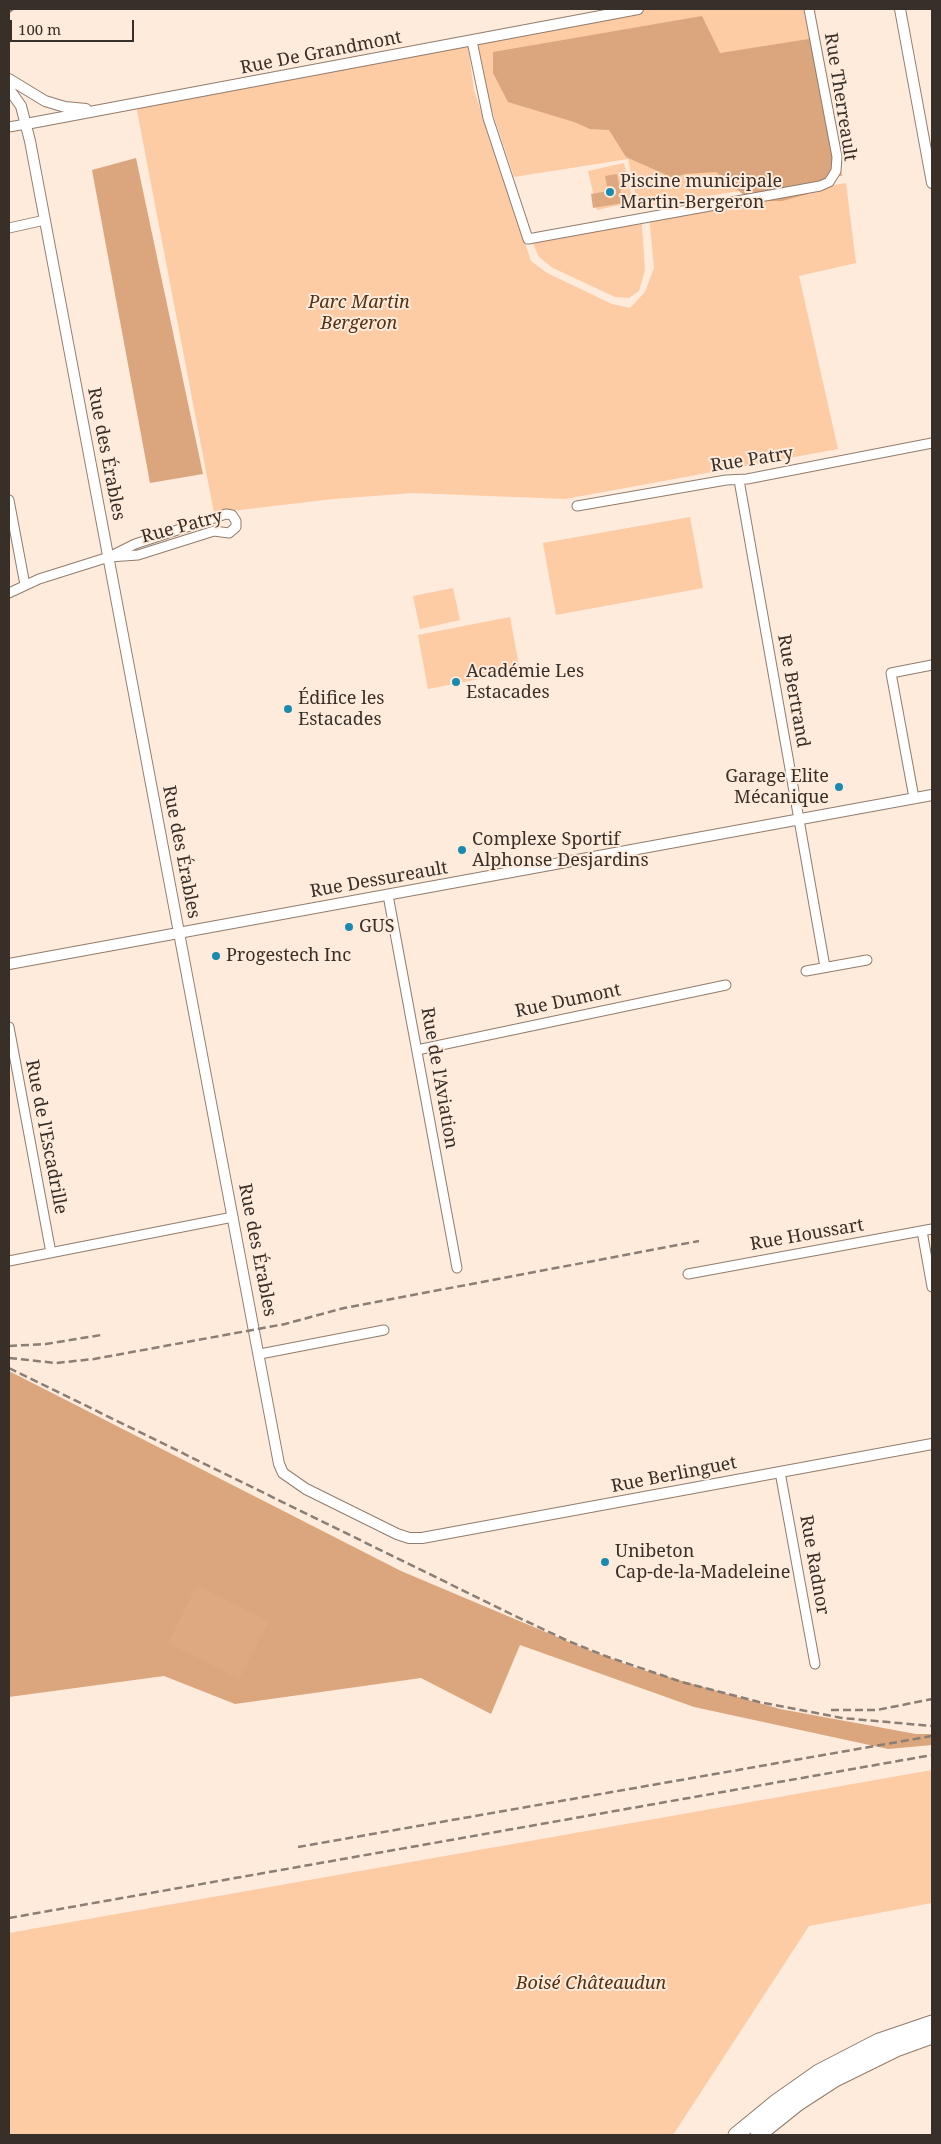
<!DOCTYPE html>
<html>
<head>
<meta charset="utf-8">
<style>
	body { margin:0 }
	#map { position:relative; width:941px; height:2144px; overflow:hidden; background:#feebdc; font-family:"Noto Serif",serif }
	canvas { display:block }
	.frame { position:absolute; inset:0; border:10px solid #382f28; pointer-events:none }
	.scale { position:absolute; left:10px; top:20px; width:124px; height:22px; box-sizing:border-box; border:2px solid #382f28; border-top:0; padding-left:6px; font-size:15px; line-height:18px; white-space:nowrap; color:#382f28; -webkit-text-stroke:4px #feebdc; paint-order:stroke }
</style>
</head>
<body>
<div id="map">
<canvas width="941" height="2144"></canvas>
<div class="frame"></div>
<div class="scale">100 m</div>
</div>
<script>
const context = document.querySelector('canvas').getContext('2d');
context.lineJoin = 'round';
function fillPath(path, color) {
  context.fillStyle = color;
  context.fill(path, 'evenodd');
}
function shape(rows) {
  const path = new Path2D();
  for (const r of rows) {
    path.moveTo(r[0], r[1]);
    for (let i = 2; i < r.length; i += 2) path.lineTo(r[i], r[i + 1]);
  }
  return path;
}
function stroke(path, color, width, dash) {
  context.strokeStyle = color;
  context.lineWidth = width;
  context.lineCap = dash ? 'butt' : 'round';
  context.setLineDash(dash || []);
  context.stroke(path);
}
function label(font, color, halo, rows, align = 'center') {
  context.font = font + ' "Noto Serif",serif';
  context.lineWidth = 4;
  context.setLineDash([]);
  context.textBaseline = 'middle';
  context.strokeStyle = halo;
  context.fillStyle = color;
  for (const [text, x, y, turn = 0] of rows) {
    context.save();
    context.translate(x, y);
    context.rotate((+turn || 0) * Math.PI / 180);
    context.textAlign = isNaN(turn) ? turn : align;
    if (halo) context.strokeText(text, 0, 0);
    context.fillText(text, 0, 0);
    context.restore();
  }
}
fillPath(shape([
	[643,9,804,9,828,137,790,183,638,207,628,159,514,177,484,87,477,38],
	[467,39,474,90,531,261,547,273,612,304,630,308,645,292,654,268,649,215,846,183,856,263,799,276,838,449,565,499,413,493,333,499,214,513,135,100],
	[624,163,633,202,597,210,588,171],
	[641,213,645,270,639,291,629,298,615,297,553,268,539,257,530,237],
	[690,517,703,588,556,615,543,543],
	[453,588,460,620,420,629,413,596],
	[510,617,520,671,428,689,418,635],
	[932,1770,932,1903,809,1926,673,2135,9,2135,9,1933]
]), '#fdcba4');
fillPath(shape([
	[702,16,720,53,815,38,842,176,832,174,808,194,782,201,751,201,716,172,685,174,673,178,626,157,609,130,590,129,574,122,508,102,493,73,493,52],
	[136,158,203,474,150,483,92,170],
	[9,1371,401,1571,581,1647,633,1667,780,1709,916,1734,932,1734,932,1745,888,1749,694,1707,520,1645,491,1714,421,1678,235,1704,164,1676,9,1697]
]), '#dba67d');
fillPath(shape([
	[617,174,623,203,593,208,591,194,608,191,605,176],
	[197,1585,269,1621,239,1679,168,1643]
]), '#dea980');
const minor = shape([
	[472,41,488,118,528,239,820,186,829,182,836,171,837,157,809,9],
	[9,127,26,124],
	[9,228,45,220],
	[739,480,825,967],
	[9,500,25,585],
	[577,506,726,480,747,479,932,443],
	[9,593,39,579,109,557,135,544,226,514,232,515,236,521,236,527,229,533,214,531,138,555,109,557],
	[914,798,891,673,932,665],
	[388,895,457,1268],
	[806,971,867,960],
	[9,1027,51,1253],
	[417,1050,726,985],
	[922,1231,932,1287],
	[9,1261,233,1217],
	[688,1274,932,1229],
	[260,1354,384,1330],
	[780,1472,815,1664]
]);
const tertiary = shape([
	[900,9,932,183],
	[9,79,45,101,65,107,86,109],
	[9,89,21,106,30,141,279,1464,283,1473,306,1489,397,1534,409,1538,422,1538,932,1444],
	[26,124,638,9],
	[9,964,932,795]
]);
const motorway = shape([
	[736,2135,775,2103,819,2072,879,2041,932,2023],
	[758,2135,798,2103,835,2079,896,2049,932,2036]
]);
stroke(minor, '#927c6c', 11);
stroke(tertiary, '#927c6c', 12);
stroke(motorway, '#927c6c', 17);
stroke(minor, '#fff', 9);
stroke(tertiary, '#fff', 10);
stroke(motorway, '#fff', 15);
stroke(shape([
	[9,12,13,9],
	[9,1346,46,1344,101,1335],
	[9,1358,56,1363,94,1359,285,1324,344,1308,699,1241],
	[9,1368,511,1614,566,1640,608,1657,682,1682,759,1702,842,1718,932,1726],
	[831,1710,877,1710,932,1699],
	[298,1847,932,1736],
	[9,1918,932,1755]
]), '#8b7e74', 2.5, [8, 4]);
for (const [x, y, r, color] of [
	[610,192,5,"#1a8bb0"],
	[456,682,5,"#1a8bb0"],
	[288,709,5,"#1a8bb0"],
	[839,787,5,"#1a8bb0"],
	[462,850,5,"#1a8bb0"],
	[349,927,5,"#1a8bb0"],
	[216,956,5,"#1a8bb0"],
	[605,1562,5,"#1a8bb0"]
]) {
  const dot = new Path2D();
  dot.arc(x, y, r, 0, 2 * Math.PI);
  context.fillStyle = color;
  context.fill(dot);
  stroke(dot, '#feebdc', 2);
}
label('18px', '#382f28', '#feebdc', [
	["Rue De Grandmont",321,53,-11],
	["Rue Therreault",840,97,81],
	["Rue des Érables",106,454,79],
	["Rue Patry",752,460,-9],
	["Rue Patry",182,527,-15],
	["Rue Bertrand",793,691,80],
	["Rue des Érables",181,852,79],
	["Rue Dessureault",379,880,-10],
	["Rue Dumont",568,1001,-12],
	["Rue de l'Aviation",439,1078,80],
	["Rue de l'Escadrille",46,1137,79],
	["Rue Houssart",807,1235,-10],
	["Rue des Érables",257,1250,79],
	["Rue Berlinguet",674,1475,-11],
	["Rue Radnor",814,1565,80]
]);
label('18px', '#382f28', '#feebdc', [
	["Piscine municipale",620,182],
	["Martin-Bergeron",620,203],
	["Académie Les",466,672],
	["Estacades",466,693],
	["Édifice les",298,699],
	["Estacades",298,720],
	["Garage Elite",829,777,"right"],
	["Mécanique",829,798,"right"],
	["Complexe Sportif",472,840],
	["Alphonse Desjardins",472,861],
	["GUS",359,927],
	["Progestech Inc",226,956],
	["Unibeton",615,1552],
	["Cap-de-la-Madeleine",615,1573]
], 'left');
label('italic 18px', '#543111', '#feebdc', [
	["Parc Martin",359,303],
	["Bergeron",359,324],
	["Boisé Châteaudun",591,1984]
]);
</script>
</body>
</html>
